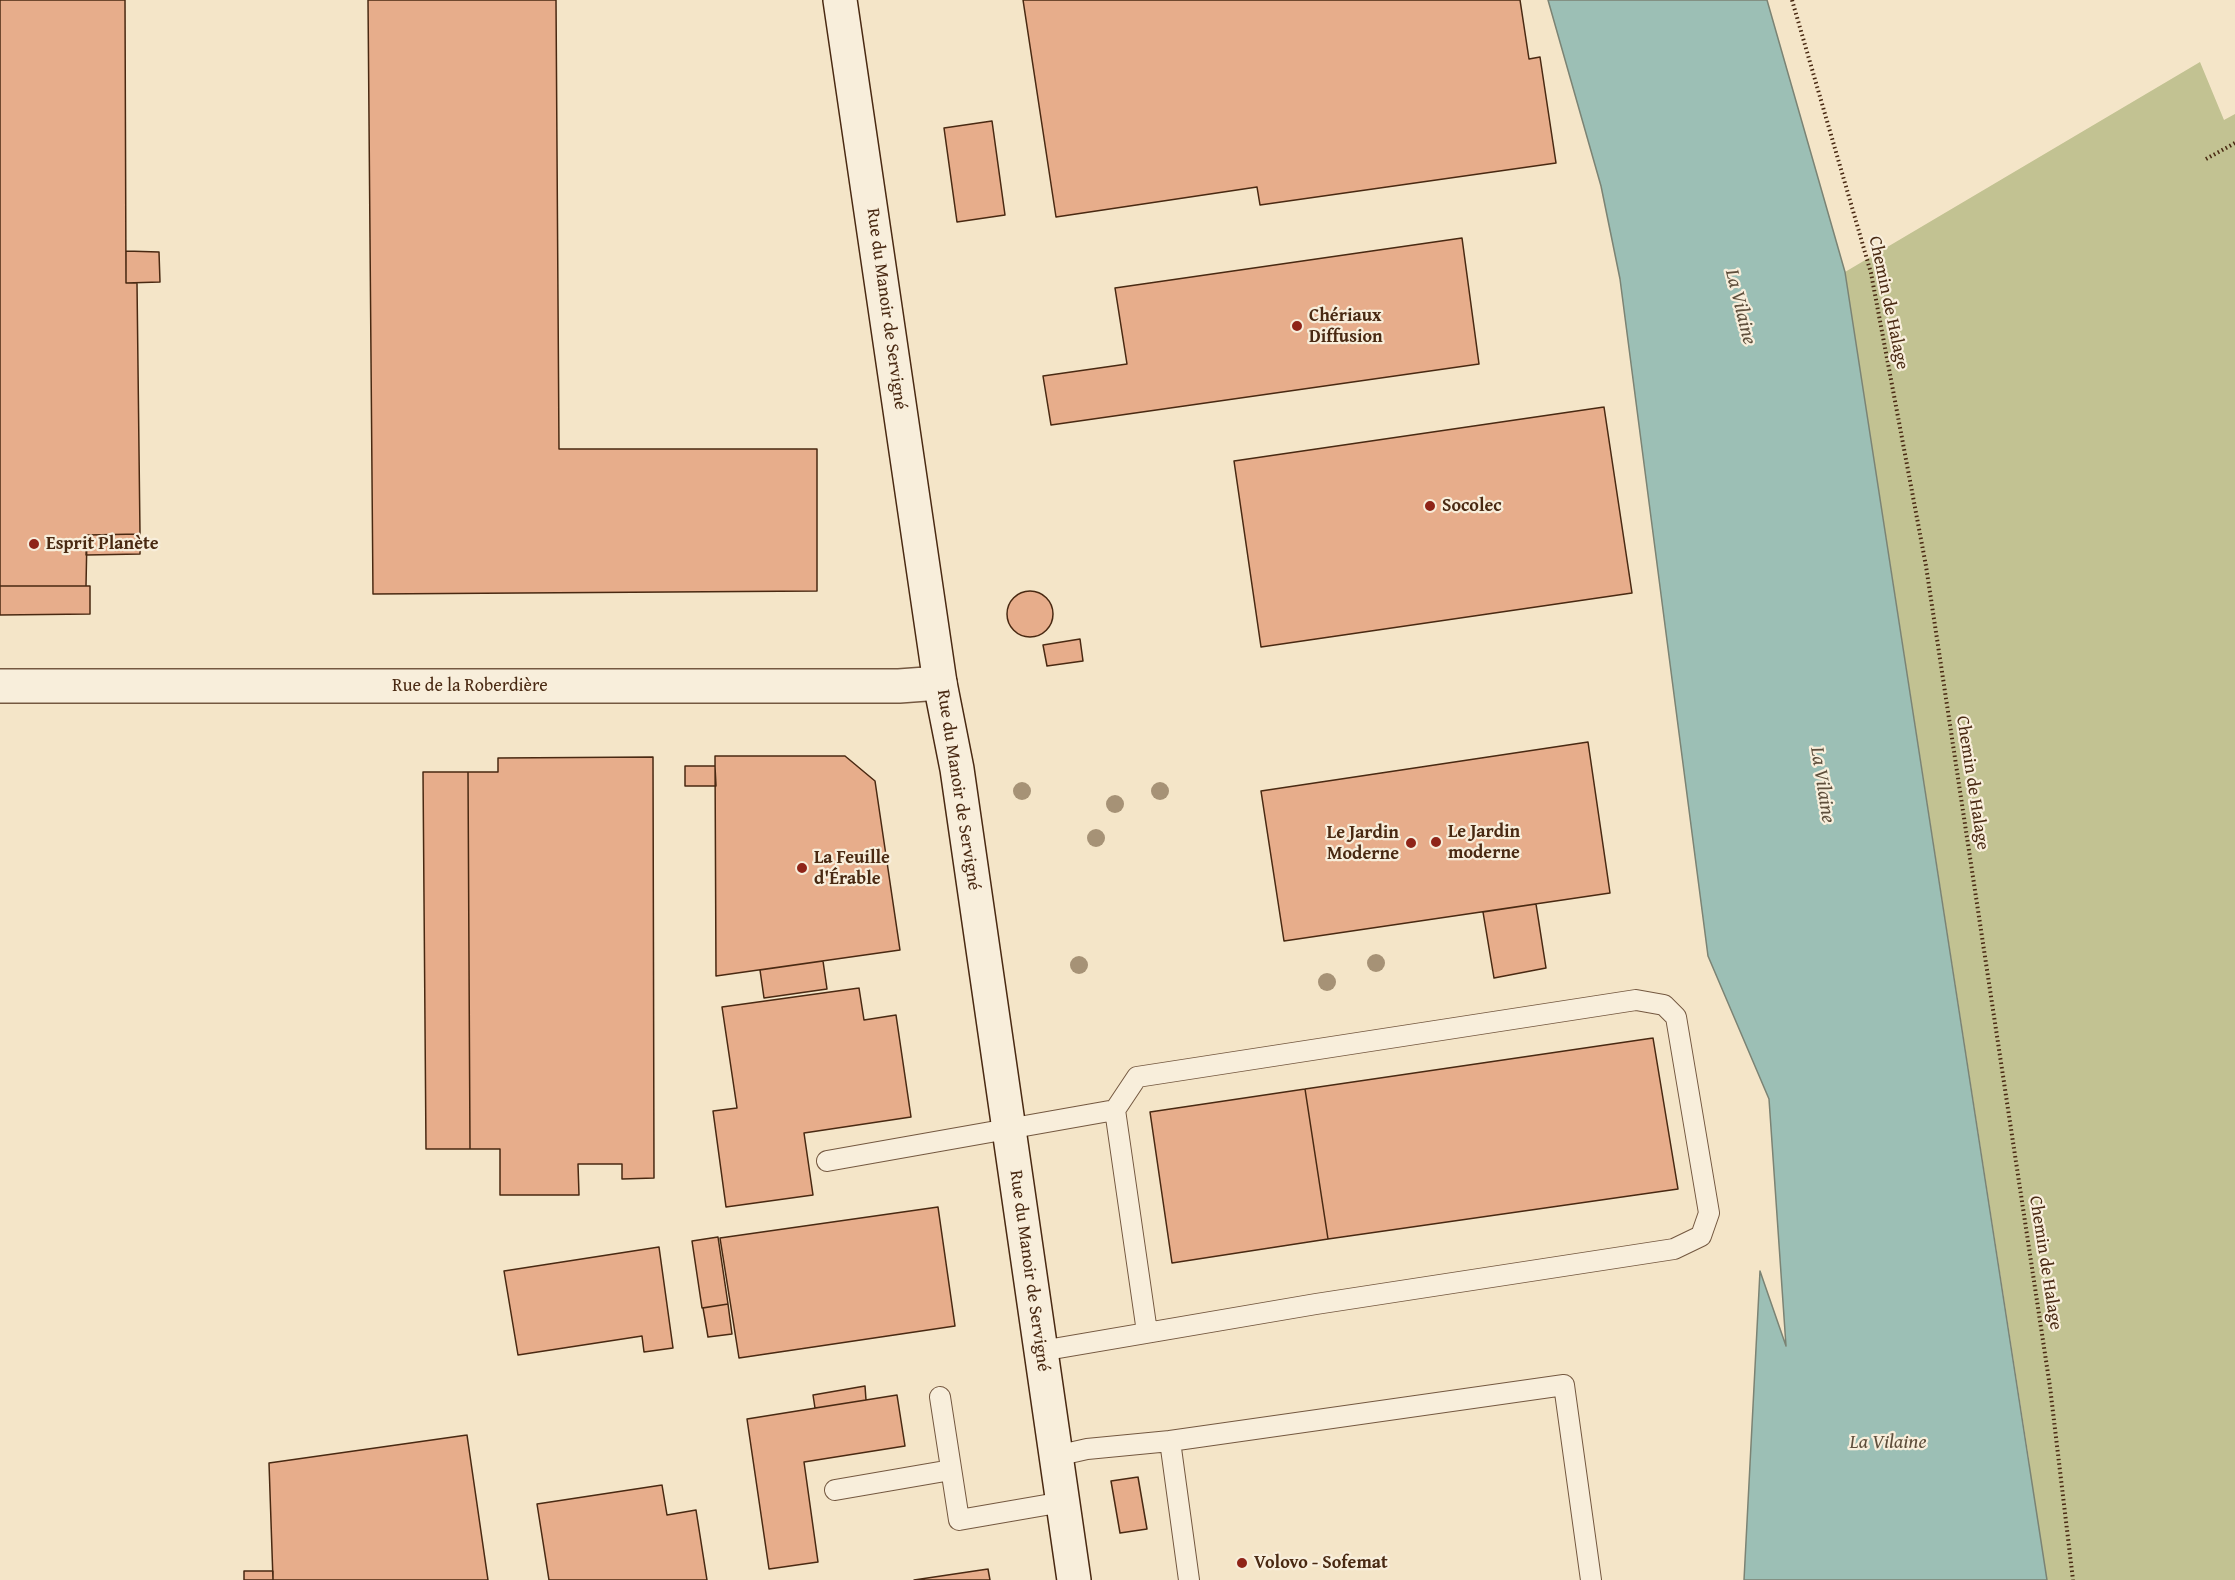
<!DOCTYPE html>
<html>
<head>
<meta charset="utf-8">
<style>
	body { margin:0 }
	canvas { display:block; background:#f4e5c8 }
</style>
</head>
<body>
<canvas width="2235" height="1580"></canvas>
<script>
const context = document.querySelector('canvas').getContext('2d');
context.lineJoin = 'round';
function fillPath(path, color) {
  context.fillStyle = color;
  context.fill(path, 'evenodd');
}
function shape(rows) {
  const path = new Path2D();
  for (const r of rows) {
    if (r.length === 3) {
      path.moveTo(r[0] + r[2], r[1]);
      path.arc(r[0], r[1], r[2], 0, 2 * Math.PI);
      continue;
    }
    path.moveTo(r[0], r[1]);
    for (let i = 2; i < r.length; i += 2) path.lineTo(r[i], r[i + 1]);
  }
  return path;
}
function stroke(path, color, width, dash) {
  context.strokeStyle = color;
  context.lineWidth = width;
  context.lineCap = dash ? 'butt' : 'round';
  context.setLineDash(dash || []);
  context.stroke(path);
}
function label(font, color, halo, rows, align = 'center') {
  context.font = font + ' "Gentium Book Plus",serif';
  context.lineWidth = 4.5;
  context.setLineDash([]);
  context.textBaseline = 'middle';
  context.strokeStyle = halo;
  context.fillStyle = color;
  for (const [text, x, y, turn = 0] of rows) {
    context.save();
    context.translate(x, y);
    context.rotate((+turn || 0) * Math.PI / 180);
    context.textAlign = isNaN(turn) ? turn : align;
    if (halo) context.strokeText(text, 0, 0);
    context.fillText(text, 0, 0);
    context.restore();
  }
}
fillPath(shape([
	[2200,62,2224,120,2235,114,2235,1580,2041,1580,2029,1459,1845,272]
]), '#c2c292');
const water = shape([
	[1548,0,1767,0,1845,272,2047,1580,1744,1580,1760,1271,1786,1346,1769,1099,1708,956,1620,279,1601,186,1548,0]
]);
fillPath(water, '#9cbfb5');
stroke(water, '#7b8374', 1.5);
const building = shape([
	[0,0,125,0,126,283,137,283,140,534,87,535,86,586,0,586,0,0],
	[368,0,556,0,559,449,817,449,817,591,373,594,368,0],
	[1023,0,1520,0,1529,59,1540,57,1556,163,1260,205,1257,187,1056,217,1023,0],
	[992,121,1005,215,957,222,944,128,992,121],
	[1462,238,1479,364,1051,425,1043,376,1127,364,1115,288,1462,238],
	[126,251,159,252,160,282,126,283,126,251],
	[1604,407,1632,593,1261,647,1234,461,1604,407],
	[140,534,140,554,86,555,87,535,140,534],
	[0,586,90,586,90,614,0,615,0,586],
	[1030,614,23],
	[1080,639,1083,661,1047,666,1043,645,1080,639],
	[1588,742,1610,893,1284,941,1261,791,1588,742],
	[715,756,845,756,875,781,900,950,716,976,715,756],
	[653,757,654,1178,622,1179,622,1164,578,1164,579,1195,500,1195,500,1149,470,1149,468,772,498,772,498,758,653,757],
	[685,766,715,766,716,786,685,786,685,766],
	[423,772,468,772,470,1149,426,1149,423,772],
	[1536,904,1546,968,1494,978,1483,912,1536,904],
	[823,961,827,989,764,998,760,970,823,961],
	[859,988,864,1020,896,1015,911,1117,804,1133,813,1195,726,1207,713,1111,737,1108,722,1007,859,988],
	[1653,1038,1678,1189,1328,1239,1305,1089,1653,1038],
	[1305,1089,1328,1239,1172,1263,1150,1112,1305,1089],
	[938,1207,955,1326,739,1358,720,1238,938,1207],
	[718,1237,728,1304,702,1308,692,1241,718,1237],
	[659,1247,673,1348,644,1352,642,1336,518,1355,504,1271,659,1247],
	[728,1304,732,1334,708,1337,703,1308,728,1304],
	[865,1386,866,1400,815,1408,813,1395,865,1386],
	[897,1395,905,1446,804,1462,818,1562,769,1569,747,1419,897,1395],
	[467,1435,488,1580,273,1580,269,1463,467,1435],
	[1138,1477,1147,1529,1120,1533,1111,1481,1138,1477],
	[662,1485,667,1515,696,1510,707,1580,549,1580,537,1504,662,1485],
	[988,1569,990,1580,914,1580,988,1569],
	[244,1571,273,1571,273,1580,244,1580,244,1571]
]);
fillPath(building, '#e7ad8b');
stroke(building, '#492912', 1.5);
const lane = shape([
	[1115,1110,1147,1332],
	[827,1161,1115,1110,1137,1077,1636,1000,1664,1005,1676,1017,1709,1213,1701,1236,1674,1249,1316,1304,1041,1351],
	[940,1397,959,1520,1063,1502],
	[1170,1441,1564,1385,1591,1580],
	[1056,1456,1087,1449,1170,1441,1189,1580],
	[835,1490,951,1470]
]);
const street = shape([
	[0,686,899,686,940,683]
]);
const secondary = shape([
	[840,0,940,683,957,769,1074,1580]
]);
stroke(lane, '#745840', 22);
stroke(street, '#745840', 36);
stroke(secondary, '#492912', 36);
stroke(shape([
	[1792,0,1871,273,1926,566,2050,1387,2073,1580],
	[2206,159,2235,143]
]), '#492912', 4, [1.5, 3]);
stroke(lane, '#f8eedb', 20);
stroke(street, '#f8eedb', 33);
stroke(secondary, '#f8eedb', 33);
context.fillStyle = '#a69276';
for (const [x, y] of [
	[1022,791],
	[1160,791],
	[1115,804],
	[1096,838],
	[1376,963],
	[1079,965],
	[1327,982]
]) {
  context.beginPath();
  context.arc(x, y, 9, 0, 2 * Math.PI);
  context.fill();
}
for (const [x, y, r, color] of [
	[1297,326,6,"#8f2418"],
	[1430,506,6,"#8f2418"],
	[34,544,6,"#8f2418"],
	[1436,842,6,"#8f2418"],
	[1411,843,6,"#8f2418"],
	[802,868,6,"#8f2418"],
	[1242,1563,6,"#8f2418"]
]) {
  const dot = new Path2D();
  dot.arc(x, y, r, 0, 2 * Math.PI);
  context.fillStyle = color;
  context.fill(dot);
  stroke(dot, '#f8eedb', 2);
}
label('18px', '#492912', '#f8eedb', [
	["Chemin de Halage",1888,303,78],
	["Rue du Manoir de Servigné",886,309,82],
	["Rue de la Roberdière",470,686],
	["Chemin de Halage",1972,783,81],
	["Rue du Manoir de Servigné",958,790,81],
	["Chemin de Halage",2045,1263,81],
	["Rue du Manoir de Servigné",1029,1271,82]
]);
label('bold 18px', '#492912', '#f8eedb', [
	["Chériaux",1309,316],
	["Diffusion",1309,337],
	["Socolec",1442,506],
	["Esprit Planète",46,544],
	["Le Jardin",1448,832],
	["moderne",1448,853],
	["Le Jardin",1399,833,"right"],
	["Moderne",1399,854,"right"],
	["La Feuille",814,858],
	["d'Érable",814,879],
	["Volovo - Sofemat",1254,1563]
], 'left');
label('italic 20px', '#5e4e3b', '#f8eedb', [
	["La Vilaine",1740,307,76],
	["La Vilaine",1822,785,81],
	["La Vilaine",1888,1443]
]);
</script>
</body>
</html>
